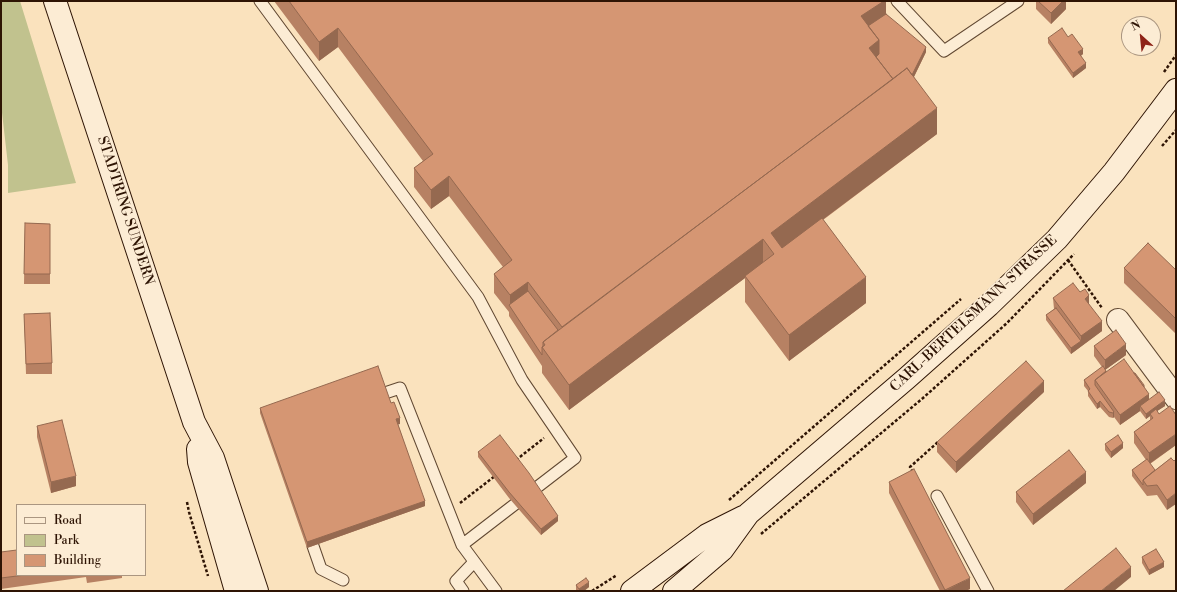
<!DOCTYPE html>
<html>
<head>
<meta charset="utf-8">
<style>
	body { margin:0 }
	#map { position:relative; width:1177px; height:592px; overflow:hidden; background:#fae2bd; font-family:"Libre Bodoni",serif }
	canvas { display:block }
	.frame { position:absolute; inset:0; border:2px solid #2e1404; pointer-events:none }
	.legend { position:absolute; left:16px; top:504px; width:130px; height:72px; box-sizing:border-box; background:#fcecd4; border:1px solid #aa9681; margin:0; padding:5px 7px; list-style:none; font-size:12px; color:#2e1404 }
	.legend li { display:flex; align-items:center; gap:8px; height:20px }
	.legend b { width:20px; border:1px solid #aa9681 }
	.north { position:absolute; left:1121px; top:16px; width:40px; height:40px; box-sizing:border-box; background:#fcecd4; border:1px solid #aa9681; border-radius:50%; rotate:333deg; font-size:11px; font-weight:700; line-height:16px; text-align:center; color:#2e1404 }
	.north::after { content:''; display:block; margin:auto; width:14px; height:18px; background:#8f2418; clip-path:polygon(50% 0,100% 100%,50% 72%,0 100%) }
</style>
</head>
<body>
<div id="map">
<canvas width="1177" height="592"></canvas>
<div class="frame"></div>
<ul class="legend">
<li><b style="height:5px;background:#fcecd4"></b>Road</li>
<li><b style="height:11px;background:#c1c28e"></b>Park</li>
<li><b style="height:11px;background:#d59673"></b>Building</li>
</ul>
<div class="north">N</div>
</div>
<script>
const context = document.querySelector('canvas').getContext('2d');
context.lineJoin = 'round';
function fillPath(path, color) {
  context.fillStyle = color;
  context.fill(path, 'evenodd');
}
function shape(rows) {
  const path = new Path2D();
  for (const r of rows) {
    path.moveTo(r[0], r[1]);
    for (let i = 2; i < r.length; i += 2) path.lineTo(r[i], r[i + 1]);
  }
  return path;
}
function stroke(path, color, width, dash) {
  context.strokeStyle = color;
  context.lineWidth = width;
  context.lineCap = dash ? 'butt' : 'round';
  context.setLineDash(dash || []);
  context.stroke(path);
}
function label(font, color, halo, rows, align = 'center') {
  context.font = font + ' "Libre Bodoni",serif';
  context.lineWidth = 3.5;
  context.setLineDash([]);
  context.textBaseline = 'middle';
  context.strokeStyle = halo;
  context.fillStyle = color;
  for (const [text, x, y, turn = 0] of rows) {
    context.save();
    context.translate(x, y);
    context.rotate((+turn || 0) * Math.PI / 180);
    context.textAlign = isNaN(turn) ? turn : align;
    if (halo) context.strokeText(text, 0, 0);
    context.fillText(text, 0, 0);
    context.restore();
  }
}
fillPath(shape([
	[1,1,20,1,76,183,8,193,8,165,1,104]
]), '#c1c28e');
const lane = shape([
	[260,1,478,297,522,380,575,458,462,545],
	[897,1,944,51,1018,1],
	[385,393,400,388,462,545,496,591],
	[937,496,988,591],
	[313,546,321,569,343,580],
	[463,591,456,581,474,562]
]);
const street = shape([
	[1118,320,1176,398]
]);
const secondary = shape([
	[55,1,194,422,213,458,257,591],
	[198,449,199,462,236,591],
	[632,591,707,535,743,517],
	[674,591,722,550,748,514,907,378,989,305,1057,239,1114,172,1176,90]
]);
stroke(lane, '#614832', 13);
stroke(street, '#614832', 24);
stroke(secondary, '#2e1404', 24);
stroke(shape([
	[1164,72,1176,55],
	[1162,146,1176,130],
	[1068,260,1102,308],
	[516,460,544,438],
	[913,472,910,467,938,442],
	[729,500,961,299],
	[187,502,189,512,208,576],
	[460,503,495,476],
	[761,534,923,398,1007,323,1074,254],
	[592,591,617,575]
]), '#2e1404', 2.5, [3, 2]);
stroke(lane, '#fcecd4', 11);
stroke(street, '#fcecd4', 22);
stroke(secondary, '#fcecd4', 22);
fillPath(shape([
	[274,1,886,1,886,14,926,52,914,77,937,134,823,220,866,303,789,361,745,302,745,278,569,410,542,373,542,366,509,316,509,312,494,293,494,274,503,267,449,196,431,209,414,187,414,168,423,161,338,47,319,61],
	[1036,1,1066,1,1066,9,1051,24,1036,9],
	[1068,37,1083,54,1081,56,1086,68,1073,78,1048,43,1048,38],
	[25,223,50,224,50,284,24,284],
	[1124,268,1176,270,1176,334,1124,283],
	[1053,298,1089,304,1102,331,1071,354,1046,320,1046,315,1054,309],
	[24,314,52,363,52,374,26,374],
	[1094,346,1126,355,1105,370,1106,371,1144,387,1149,399,1165,406,1157,411,1176,445,1150,464,1155,470,1171,458,1167,510,1157,495,1147,496,1132,476,1132,470,1146,460,1134,443,1134,432,1150,420,1150,416,1146,419,1140,411,1120,425,1114,417,1113,418,1109,417,1100,407,1097,409,1088,396,1088,391,1084,386,1084,380,1102,367,1094,356],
	[1044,392,956,473,937,452,937,442],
	[391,403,400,424,398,424,425,506,307,548,260,413,260,408],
	[37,426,76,486,51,493,37,437],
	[1105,444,1123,448,1111,458,1105,450],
	[478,452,558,521,541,535,509,498,478,457],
	[889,482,970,589,965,591,940,591,889,493],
	[1086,483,1033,525,1016,502,1016,492],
	[1,552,17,575,122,575,122,578,87,583,86,577,1,589],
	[1142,557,1164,567,1149,575,1142,563],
	[576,585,589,587,584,591,576,591]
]), '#b78163');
fillPath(shape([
	[884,1,886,1,886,19,864,34,861,16],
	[1063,1,1066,1,1066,9,1051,24,1051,13],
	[338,28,338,47,319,61,319,42],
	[879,40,879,60,872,65,869,48],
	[926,47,926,52,905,95,565,340],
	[1083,49,1083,54,1078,57,1078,52],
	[1086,63,1086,68,1073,78,1073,73],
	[937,108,937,134,774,256,771,233],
	[449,176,449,196,431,209,431,190],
	[763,239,763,265,745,276,745,278,569,410,569,385],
	[866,277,866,303,789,361,789,335],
	[528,282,528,301,510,308,510,295],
	[1089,295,1089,306,1085,299],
	[1102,321,1102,331,1071,354,1071,348,1081,341,1081,336],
	[1126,344,1126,355,1105,370,1105,360],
	[1044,381,1044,392,956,473,956,462],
	[1149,394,1149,404,1140,406,1140,411,1120,425,1120,415],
	[1165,400,1165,406,1151,415,1150,414,1150,416,1146,419,1146,414],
	[1100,401,1100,407,1097,409,1097,404],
	[1114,412,1114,417,1113,418,1113,413],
	[400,418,400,424,396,425,396,419],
	[1176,434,1176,445,1149,464,1149,453],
	[1123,443,1123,448,1111,458,1111,452],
	[1086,472,1086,483,1033,525,1033,514],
	[76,476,76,486,51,493,51,482],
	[1176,493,1176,504,1167,510,1167,500],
	[425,501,425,506,307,548,307,542],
	[558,516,558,521,541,535,541,529],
	[1164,562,1164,567,1149,575,1149,570],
	[1131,567,1131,577,1114,591,1101,591],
	[970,578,970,589,965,591,945,591],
	[589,582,589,587,584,591,579,591,579,589]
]), '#956950');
const building = shape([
	[289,1,884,1,861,16,879,40,869,48,893,79,562,327,528,282,510,295,494,274,512,260,449,176,431,190,414,168,433,154,338,28,319,42,289,1],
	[1038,1,1063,1,1051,13,1038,1],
	[886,14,926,47,912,75,907,68,893,79,876,57,879,54,879,40,868,26,886,14],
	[1062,28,1068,37,1072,34,1083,49,1078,52,1086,63,1073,73,1048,38,1062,28],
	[907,68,937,108,771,233,782,248,822,218,866,277,789,335,745,276,774,254,763,239,569,385,542,347,545,345,543,342,907,68],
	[25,223,50,224,50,274,24,274,25,223],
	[1148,243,1176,270,1176,319,1124,268,1148,243],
	[1073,283,1080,292,1085,289,1089,295,1085,299,1102,321,1081,336,1053,298,1073,283],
	[528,291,558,330,543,342,543,347,542,347,542,355,509,305,528,291],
	[1056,308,1081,341,1071,348,1046,315,1056,308],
	[50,313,52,363,26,364,24,314,50,313],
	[1116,330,1126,344,1105,360,1094,346,1116,330],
	[1124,359,1149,394,1120,415,1095,380,1124,359],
	[1026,361,1044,381,956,462,937,442,1026,361],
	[378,366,391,403,394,402,400,418,396,419,425,501,307,542,260,408,378,366],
	[1103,366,1106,371,1095,380,1095,385,1114,412,1113,413,1109,412,1100,401,1097,404,1088,391,1090,389,1084,380,1103,366],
	[1134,373,1135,373,1144,385,1144,387,1134,373],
	[1159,392,1165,400,1146,414,1140,406,1159,392],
	[1170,406,1176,415,1176,434,1149,453,1134,432,1153,418,1150,414,1156,409,1159,414,1170,406],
	[62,420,76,476,51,482,37,426,62,420],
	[500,435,529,473,558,516,541,529,509,492,478,452,500,435],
	[1118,435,1123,443,1111,452,1105,444,1118,435],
	[1069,450,1086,472,1033,514,1016,492,1069,450],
	[1171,458,1174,461,1176,459,1176,493,1167,500,1157,485,1147,486,1143,480,1171,458],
	[1147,459,1155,470,1143,480,1143,485,1132,470,1147,459],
	[914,469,970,578,945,590,889,482,914,469],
	[1116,548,1131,567,1101,591,1063,591,1116,548],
	[1156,549,1164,562,1149,570,1142,557,1156,549],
	[17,550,17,575,25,575,1,578,1,552,17,550],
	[586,578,589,582,579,589,576,585,586,578]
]);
fillPath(building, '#d59673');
stroke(building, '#956950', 1);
label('14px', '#2e1404', '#fcecd4', [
	["STADTRING SUNDERN",125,211,72],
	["CARL-BERTELSMANN-STRASSE",974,314,-43]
]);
</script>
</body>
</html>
